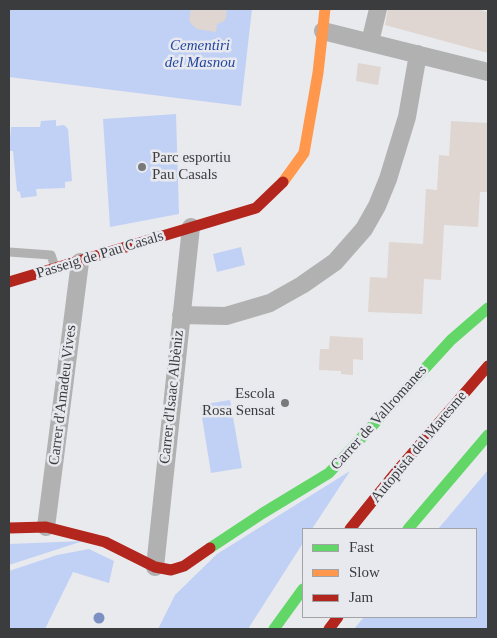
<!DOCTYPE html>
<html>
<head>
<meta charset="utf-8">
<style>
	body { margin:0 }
	#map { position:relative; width:497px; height:638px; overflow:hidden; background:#e9eaed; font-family:"Times New Roman",serif }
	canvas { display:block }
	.frame { position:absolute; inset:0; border:10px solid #3b3c3e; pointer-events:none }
	.legend { position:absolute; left:302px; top:528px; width:175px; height:90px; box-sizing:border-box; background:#e7e9ef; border:1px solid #a2a4a8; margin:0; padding:6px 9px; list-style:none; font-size:15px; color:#3b3c3e }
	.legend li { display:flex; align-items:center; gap:10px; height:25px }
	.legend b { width:25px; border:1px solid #a2a4a8 }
</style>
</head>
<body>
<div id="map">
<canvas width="497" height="638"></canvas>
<div class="frame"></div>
<ul class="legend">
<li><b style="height:6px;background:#63d668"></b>Fast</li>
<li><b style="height:6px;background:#ff974d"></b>Slow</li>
<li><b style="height:6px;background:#b3261e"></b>Jam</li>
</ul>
</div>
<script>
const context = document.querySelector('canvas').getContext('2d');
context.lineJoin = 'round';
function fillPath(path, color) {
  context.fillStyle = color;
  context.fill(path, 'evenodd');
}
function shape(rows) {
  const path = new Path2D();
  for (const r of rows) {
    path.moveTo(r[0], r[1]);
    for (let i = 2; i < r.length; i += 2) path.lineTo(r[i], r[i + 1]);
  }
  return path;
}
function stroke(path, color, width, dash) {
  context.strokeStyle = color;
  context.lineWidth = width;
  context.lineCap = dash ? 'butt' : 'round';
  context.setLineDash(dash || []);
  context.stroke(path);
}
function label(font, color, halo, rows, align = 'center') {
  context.font = font + ' "Times New Roman",serif';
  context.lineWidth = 5;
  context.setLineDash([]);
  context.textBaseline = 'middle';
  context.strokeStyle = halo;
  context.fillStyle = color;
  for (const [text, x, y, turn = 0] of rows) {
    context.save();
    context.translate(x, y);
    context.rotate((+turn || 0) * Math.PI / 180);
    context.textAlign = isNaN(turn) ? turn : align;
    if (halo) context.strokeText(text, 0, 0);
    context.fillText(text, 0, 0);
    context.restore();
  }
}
fillPath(shape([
	[9,9,252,9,241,106,9,77],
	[176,114,179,214,110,227,103,119],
	[56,120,56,126,64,125,68,129,72,181,65,182,65,188,36,189,37,196,21,198,20,192,17,191,13,151,9,151,11,127,40,127,41,121],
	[241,247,245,265,217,272,213,254],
	[230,400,242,468,211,473,200,405],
	[488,470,488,629,354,629,364,617,476,617,476,529,438,529],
	[350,471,312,529,303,529,303,543,248,629,158,629,175,595,217,554],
	[83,541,9,565,9,544],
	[89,549,114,561,109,583,73,572,45,629,9,629,9,571,57,555]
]), '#c1d1f5');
fillPath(shape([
	[191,9,227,9,226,18,223,22,217,24,216,32,197,29,192,25,189,20],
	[388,9,476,9,488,12,488,53,385,25],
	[358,63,381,67,378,85,356,81],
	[451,121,488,123,488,192,480,192,478,227,444,225,441,280,424,279,422,314,368,312,370,277,387,278,389,242,423,244,426,189,437,190,439,155,449,156],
	[330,336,363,338,363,360,353,359,353,375,341,374,341,371,319,370,320,349,329,349]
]), '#dfd5d1');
stroke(shape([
	[9,252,51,255,55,267]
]), '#b2b1b2', 9);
stroke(shape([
	[323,31,488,72],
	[370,42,378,9],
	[181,315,226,316,270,303,302,285,335,262,364,229,377,206,388,179,407,117,418,54],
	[46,527,80,262],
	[155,567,191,227]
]), '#b2b1b2', 18);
stroke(shape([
	[408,529,488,435],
	[210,548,263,513,329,473,451,340,488,308],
	[274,629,303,589]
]), '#63d668', 11);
stroke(shape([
	[283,182,304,153,318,73,325,9]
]), '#ff974d', 11);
stroke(shape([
	[9,282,256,208,283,182],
	[9,528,46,527,105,542,155,567,171,570,184,566,210,548],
	[350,529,397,471,488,366],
	[329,629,338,617]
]), '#b3261e', 11);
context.fillStyle = '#7c90c3';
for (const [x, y] of [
	[99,618]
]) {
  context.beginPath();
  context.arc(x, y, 5.5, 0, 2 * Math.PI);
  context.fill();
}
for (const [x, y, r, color] of [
	[142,167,5,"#78797b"],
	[285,403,5,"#78797b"]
]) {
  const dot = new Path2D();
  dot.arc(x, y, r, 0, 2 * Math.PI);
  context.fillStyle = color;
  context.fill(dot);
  stroke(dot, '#e7e9ef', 2);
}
label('italic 15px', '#2346a1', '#e7e9ef', [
	["Cementiri",200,46],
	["del Masnou",200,63]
]);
label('15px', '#3b3c3e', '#e7e9ef', [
	["Parc esportiu",152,158],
	["Pau Casals",152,175],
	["Escola",275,394,"right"],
	["Rosa Sensat",275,411,"right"]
], 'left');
label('15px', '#3b3c3e', '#e7e9ef', [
	["Passeig de Pau Casals",100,255,-17],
	["Carrer d'Amadeu Vives",63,395,-83],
	["Carrer d'Isaac Albèniz",172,397,-84],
	["Carrer de Vallromanes",379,418,-48],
	["Autopista del Maresme",419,447,-50]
]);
</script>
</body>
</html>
